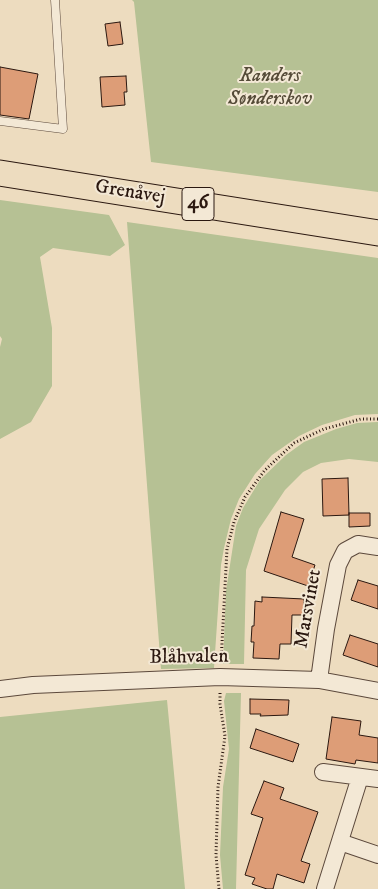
<!DOCTYPE html>
<html>
<head>
<meta charset="utf-8">
<style>
	body { margin:0 }
	canvas { display:block; background:#eddcbf }
</style>
</head>
<body>
<canvas width="378" height="889"></canvas>
<script>
const context = document.querySelector('canvas').getContext('2d');
context.lineJoin = 'round';
function fillPath(path, color) {
  context.fillStyle = color;
  context.fill(path, 'evenodd');
}
function shape(rows) {
  const path = new Path2D();
  for (const r of rows) {
    path.moveTo(r[0], r[1]);
    for (let i = 2; i < r.length; i += 2) path.lineTo(r[i], r[i + 1]);
  }
  return path;
}
function stroke(path, color, width, dash) {
  context.strokeStyle = color;
  context.lineWidth = width;
  context.lineCap = dash ? 'butt' : 'round';
  context.setLineDash(dash || []);
  context.stroke(path);
}
function label(font, color, halo, rows, align = 'center') {
  context.font = font + ' "IM FELL DW Pica",serif';
  context.lineWidth = 4;
  context.setLineDash([]);
  context.textBaseline = 'middle';
  context.strokeStyle = halo;
  context.fillStyle = color;
  for (const [text, x, y, turn = 0] of rows) {
    context.save();
    context.translate(x, y);
    context.rotate((+turn || 0) * Math.PI / 180);
    context.textAlign = isNaN(turn) ? turn : align;
    if (halo) context.strokeText(text, 0, 0);
    context.fillText(text, 0, 0);
    context.restore();
  }
}
fillPath(shape([
	[132,0,378,0,378,192,151,162,134,2],
	[0,200,109,215,125,245,110,256,53,248,40,257,52,328,52,386,31,422,0,439,0,347,2,339,0,336],
	[127,222,378,258,378,414,355,415,322,425,299,436,272,455,255,474,239,499,231,519,224,548,221,565,214,668,161,669],
	[378,422,378,462,349,459,321,463,303,472,285,490,259,529,246,570,244,664,223,664,226,591,236,526,243,508,260,480,286,455,304,442,336,429,357,423],
	[226,693,241,693,236,889,223,889,220,855,223,787,229,749,224,701],
	[167,700,185,889,0,889,0,717]
]), '#b6c194');
const building = shape([
	[120,22,123,44,108,46,105,24,120,22],
	[0,67,38,74,29,119,0,115,0,67],
	[126,76,127,92,124,92,125,105,102,107,100,77,126,76],
	[348,478,349,515,323,516,322,479,348,478],
	[281,512,304,519,292,557,315,565,308,586,264,571,281,512],
	[349,513,370,513,370,526,349,527,349,513],
	[358,580,378,586,378,609,351,600,358,580],
	[262,597,304,599,304,615,292,615,291,644,280,644,279,659,253,658,254,642,251,642,252,626,254,626,255,601,262,602,262,597],
	[350,635,378,644,378,667,343,655,350,635],
	[250,699,289,700,288,715,260,716,261,714,250,714,250,699],
	[332,717,361,721,359,735,378,738,378,763,356,760,355,764,326,759,332,717],
	[256,729,299,744,293,762,250,748,256,729],
	[264,781,284,788,280,799,318,812,301,861,310,864,304,883,277,874,273,889,267,889,252,884,255,878,245,875,263,818,251,814,264,781]
]);
fillPath(building, '#dd9d77');
stroke(building, '#2b1810', 1);
const service = shape([
	[0,121,63,129,55,0]
]);
const minor = shape([
	[319,680,326,629,338,565,345,551,358,544,378,547],
	[0,689,33,685,220,677,319,680,378,691],
	[323,772,378,779],
	[340,842,378,855],
	[325,889,360,777]
]);
const primary = shape([
	[0,173,378,233]
]);
stroke(service, '#5c493c', 9);
stroke(minor, '#5c493c', 18);
stroke(primary, '#2b1810', 27);
stroke(shape([
	[221,662,227,549,234,522,245,497,265,470,294,443,324,429,361,419,378,419],
	[219,889,216,855,218,787,225,736,220,704,220,693]
]), '#2b1810', 3, [1, 2.5]);
stroke(service, '#f3e8d5', 8);
stroke(minor, '#f3e8d5', 16);
stroke(primary, '#eddcbf', 25);
for (const [x, y, w] of [
	[198,204,32]
]) {
  const box = new Path2D();
  box.roundRect(x - w / 2, y - 16.5, w, 33, 4);
  context.fillStyle = '#f3e8d5';
  context.fill(box);
  stroke(box, '#2b1810', 1);
}
label('bold 19px', '#2b1810', null, [
	["46",198,204]
]);
label('italic 20px', '#554b38', '#f3e8d5', [
	["Randers",270,77],
	["Sønderskov",270,100]
]);
label('20px', '#2b1810', '#f3e8d5', [
	["Grenåvej",130,193,9],
	["Marsvinet",309,609,-80],
	["Blåhvalen",189,658,-1]
]);
</script>
</body>
</html>
